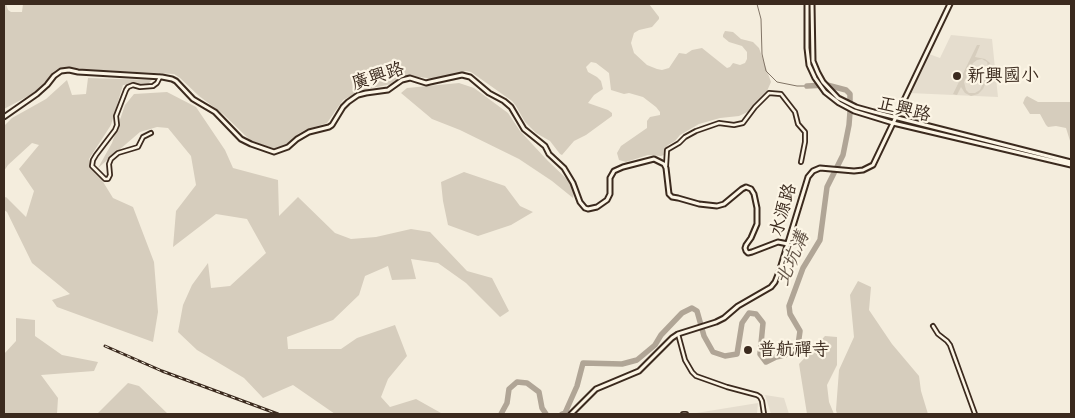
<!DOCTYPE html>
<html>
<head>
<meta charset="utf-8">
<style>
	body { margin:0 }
	#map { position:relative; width:1075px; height:418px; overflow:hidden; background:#f4eddd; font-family:Pangolin,sans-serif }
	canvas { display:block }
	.frame { position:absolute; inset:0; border:5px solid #3b2a1e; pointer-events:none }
</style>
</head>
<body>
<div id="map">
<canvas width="1075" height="418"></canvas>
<div class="frame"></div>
</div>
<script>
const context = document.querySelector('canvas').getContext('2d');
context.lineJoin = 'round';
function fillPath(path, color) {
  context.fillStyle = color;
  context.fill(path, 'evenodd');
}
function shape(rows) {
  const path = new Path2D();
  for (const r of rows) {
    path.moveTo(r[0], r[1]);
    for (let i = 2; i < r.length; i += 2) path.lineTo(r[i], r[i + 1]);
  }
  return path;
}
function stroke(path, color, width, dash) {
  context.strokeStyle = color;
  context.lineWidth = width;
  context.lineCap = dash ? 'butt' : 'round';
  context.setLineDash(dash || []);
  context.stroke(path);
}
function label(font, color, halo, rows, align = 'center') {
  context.font = font + ' Pangolin,"LXGW WenKai TC",sans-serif';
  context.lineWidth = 4.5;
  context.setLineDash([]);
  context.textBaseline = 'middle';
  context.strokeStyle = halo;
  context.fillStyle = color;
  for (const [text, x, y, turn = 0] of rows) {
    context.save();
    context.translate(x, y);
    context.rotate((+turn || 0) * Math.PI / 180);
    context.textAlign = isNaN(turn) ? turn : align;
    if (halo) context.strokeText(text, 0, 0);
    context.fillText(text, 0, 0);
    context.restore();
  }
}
fillPath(shape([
	[951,35,992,39,998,97,909,93,929,54,940,58],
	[765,395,784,398,789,414,771,414],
	[758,403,757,414,690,414]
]), '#e5ddce');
fillPath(shape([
	[4,4,6,4,8,10,11,12,22,12,23,4,649,4,659,17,659,19,652,27,639,30,634,33,631,43,634,53,647,65,657,69,662,70,669,68,679,53,686,54,692,50,702,48,727,68,730,67,733,63,740,65,745,63,747,59,747,52,742,46,729,42,723,37,723,35,725,31,733,32,741,39,753,42,759,48,771,82,767,91,758,101,752,110,739,116,720,118,699,124,680,135,675,141,668,145,665,149,664,155,661,156,648,155,626,162,619,160,617,153,621,146,647,128,647,121,650,117,660,115,660,112,656,107,643,97,629,93,624,94,611,90,609,73,596,63,591,62,586,67,588,72,597,77,601,81,603,89,594,95,588,103,608,110,612,113,612,116,586,135,574,141,562,155,560,154,550,141,536,133,525,122,516,106,512,101,471,72,466,71,451,77,437,79,408,76,392,84,372,88,357,93,343,100,327,123,305,130,298,134,287,149,279,150,251,141,223,114,199,96,180,78,174,74,80,69,71,67,56,70,48,80,32,94,4,109],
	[977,45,980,45,975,57,985,59,990,63,992,69,983,89,978,94,971,96,965,93,961,87,957,95,953,94],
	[982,59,987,62,989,70,980,90,975,93,969,93,966,90,964,82,973,63,977,60],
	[88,78,152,80,148,84,123,85,111,125,89,159,113,198,133,207,154,262,158,312,153,342,57,307,52,300,70,294,32,263,7,212,4,210,4,198,6,197,26,217,34,191,19,169,39,145,32,143,8,165,4,171,4,126,12,118,46,99,67,80,72,95,86,94],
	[459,83,474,88,508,113,520,131,548,161,570,182,574,193,573,198,552,181,519,159,460,130,432,119,401,93,407,88],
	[167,92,196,107,225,150,233,168,278,180,279,216,298,197,335,233,351,239,376,237,411,229,430,232,467,271,492,278,509,311,500,317,466,283,438,263,411,259,416,279,392,280,388,266,365,276,359,295,333,320,287,337,288,349,341,349,357,338,395,325,407,356,388,379,381,397,390,407,416,399,441,413,439,414,335,414,293,385,263,398,244,378,197,350,178,332,183,305,192,285,208,263,211,288,230,286,266,253,247,219,216,214,173,247,176,211,196,185,191,156,168,128,157,127,140,132,98,168,112,143,125,105,134,94],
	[1027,96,1038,102,1071,102,1071,144,1066,128,1056,126,1048,127,1046,125,1040,114,1030,114,1023,103,1025,98],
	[464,172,505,186,520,206,533,212,511,225,478,236,448,225,443,201,441,182],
	[858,281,871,287,869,310,892,344,919,376,921,391,928,414,837,414,836,410,839,370,854,337,850,295],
	[16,318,35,320,35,336,62,355,98,362,94,371,41,375,58,398,57,414,4,414,4,354,16,341],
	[825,336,837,337,837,365,827,385,829,402,834,414,807,414,799,364],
	[128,383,139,386,168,414,97,414]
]), '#d6cdbd');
stroke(shape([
	[757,4,761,19,762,54,766,71,777,82,797,86,807,86]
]), '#817466', 1);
stroke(shape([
	[501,414,507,403,509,389,517,382,527,383,539,392,542,408,546,414],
	[562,414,565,413,577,386,583,363,622,364,637,360,655,345,661,335,682,313,692,308,697,311,704,336,713,352,725,356,737,354,742,323,749,313,756,314,763,323,760,354,766,362,776,357,785,355,798,345,800,331,790,314,789,306,803,268,820,240,827,187,843,155,849,125,850,112,850,94,846,90,827,85,807,86]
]), '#b0a596', 5.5);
const minor = shape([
	[151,133,143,137,138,147,118,153,111,159,109,164,110,175,108,179,105,179,92,166,93,160,96,155,115,130,117,125,116,116,126,90,128,87,133,85,140,87,153,86,157,83,160,77],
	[666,166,667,150,679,143,685,137,696,131,719,123,734,125,743,123,755,107,769,93,781,94,795,112,798,124,805,132,805,142,801,162],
	[933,326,938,334,947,341,950,345,975,414],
	[678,334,685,360,692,372,696,376,727,387,757,395,760,397,762,401,764,414],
	[683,414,686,414]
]);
const tertiary = shape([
	[4,117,37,94,47,85,54,76,61,71,69,70,78,72,162,77,172,79,176,81,193,99,215,112,241,139,251,144,274,152,288,147,297,139,309,132,329,127,332,125,343,107,348,102,358,95,366,93,388,90,402,80,410,78,426,83,430,82,462,75,470,77,489,93,504,101,511,107,524,129,545,146,549,154,564,168,573,183,580,202,585,208,588,209,597,207,607,200,610,194,610,178,614,171,623,167,654,159,664,164,666,168,669,194,672,197,678,198,699,204,717,206,724,204,742,189,746,187,751,189,754,194,757,208,757,224,751,238,746,245,745,248,746,251,748,253,752,252,778,242,788,244],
	[571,414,596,389,639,371,672,338,678,334,716,322,724,318,738,306,771,287,775,282,779,272,808,177,813,171,820,168,854,171,863,170,873,165,950,4]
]);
const secondary = shape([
	[807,4,807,48,809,65,815,78,825,92,839,103,854,111,893,123,1071,165],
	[812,4,813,61,818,73,823,82,838,98,856,107,874,112,1071,162]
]);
stroke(minor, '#3b2a1e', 6);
stroke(tertiary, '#3b2a1e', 7);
stroke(secondary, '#3b2a1e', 7);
stroke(minor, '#fcf5e5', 2.5);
stroke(tertiary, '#fcf5e5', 3);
stroke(secondary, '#fcf5e5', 3);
const rail = shape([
	[105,346,162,371,278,414]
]);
stroke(rail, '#3b2a1e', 3);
stroke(rail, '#fcf5e5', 1, [4]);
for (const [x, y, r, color] of [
	[957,76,5,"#3b2a1e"],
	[748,350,5,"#3b2a1e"]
]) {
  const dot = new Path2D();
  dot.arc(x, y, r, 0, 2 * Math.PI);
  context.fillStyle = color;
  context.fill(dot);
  stroke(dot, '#fcf5e5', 2);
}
label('18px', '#3b2a1e', '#fcf5e5', [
	["新興國小",967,76],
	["普航禪寺",758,350]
], 'left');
label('18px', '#3b2a1e', '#fcf5e5', [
	["廣興路",378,77,-18],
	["正興路",904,110,14],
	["水源路",784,210,-74]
]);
label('italic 19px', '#645548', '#fcf5e5', [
	["北坑溝",793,259,-67]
]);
</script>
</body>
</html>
